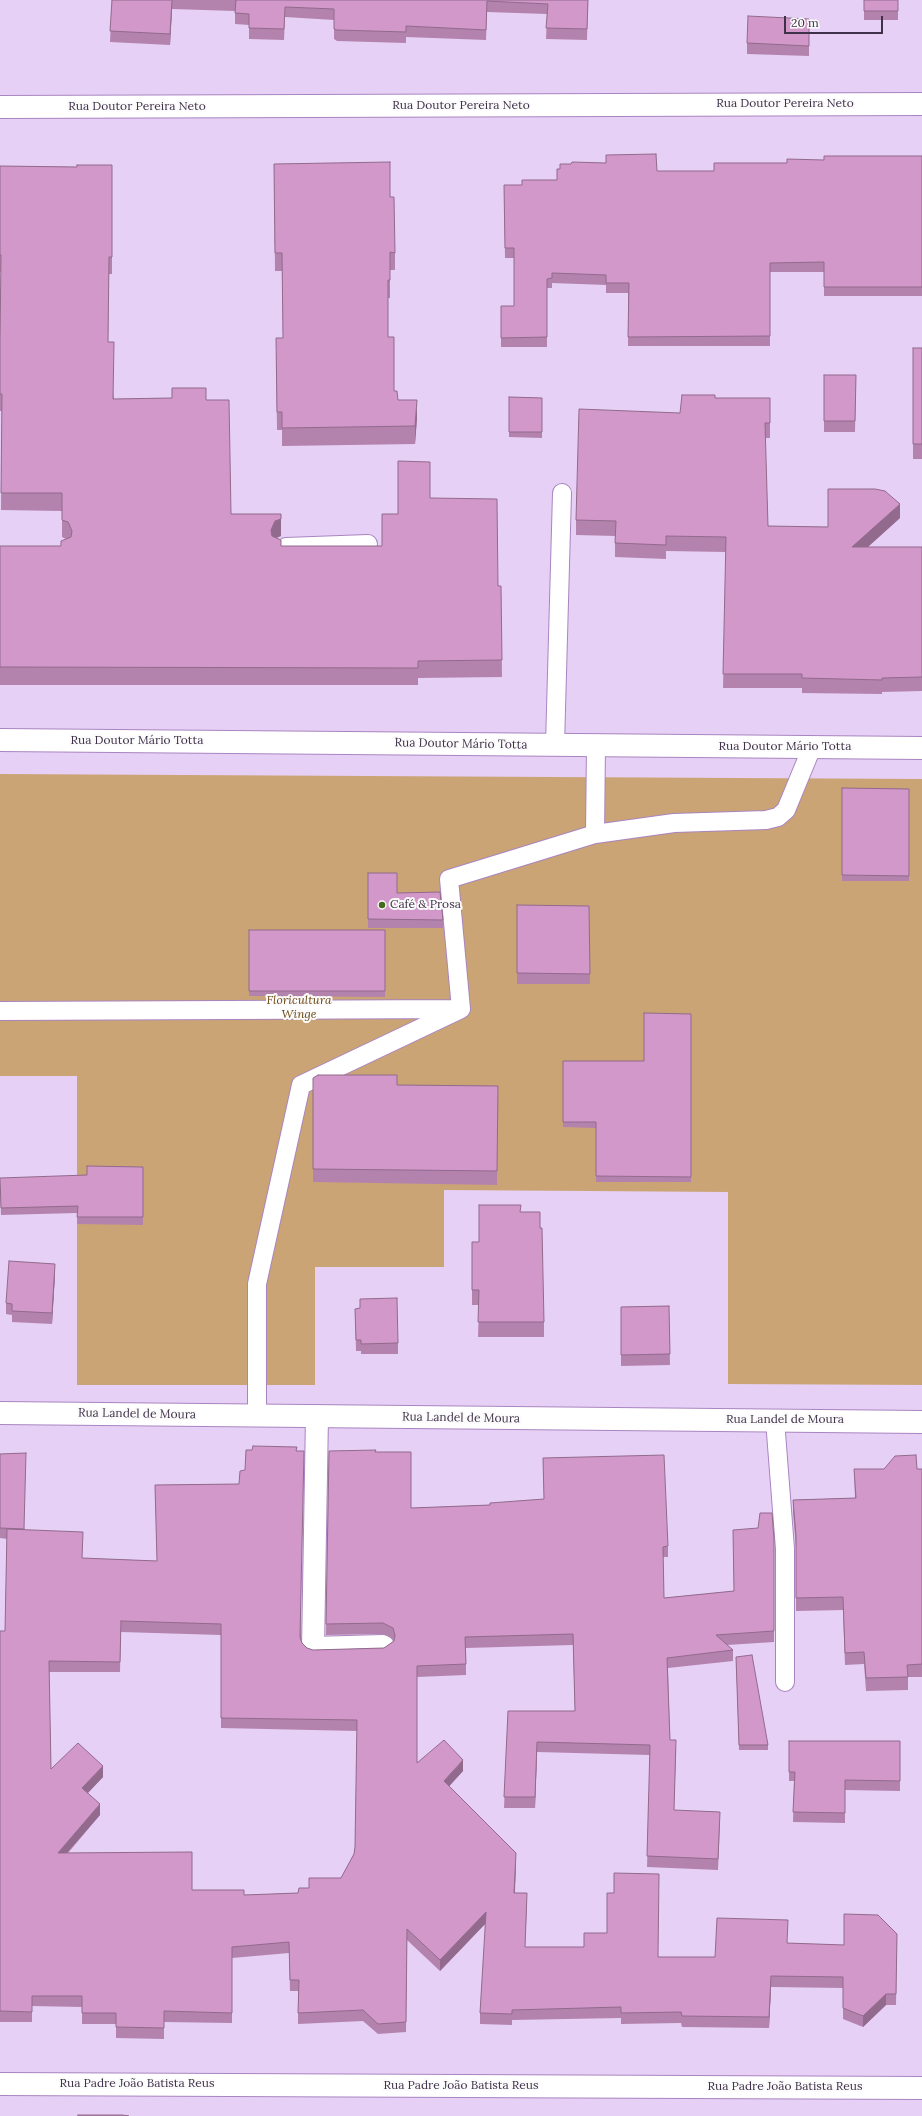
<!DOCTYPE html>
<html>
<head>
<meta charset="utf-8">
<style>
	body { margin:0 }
	#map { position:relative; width:922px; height:2116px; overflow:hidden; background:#e6d0f6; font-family:Lora,serif }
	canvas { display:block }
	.scale { position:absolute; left:784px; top:16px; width:99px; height:18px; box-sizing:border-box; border:2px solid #40314a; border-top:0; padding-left:5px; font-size:12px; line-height:14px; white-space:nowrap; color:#40314a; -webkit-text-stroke:3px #fbfbfb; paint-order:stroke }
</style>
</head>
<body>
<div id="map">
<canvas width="922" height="2116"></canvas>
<div class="scale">20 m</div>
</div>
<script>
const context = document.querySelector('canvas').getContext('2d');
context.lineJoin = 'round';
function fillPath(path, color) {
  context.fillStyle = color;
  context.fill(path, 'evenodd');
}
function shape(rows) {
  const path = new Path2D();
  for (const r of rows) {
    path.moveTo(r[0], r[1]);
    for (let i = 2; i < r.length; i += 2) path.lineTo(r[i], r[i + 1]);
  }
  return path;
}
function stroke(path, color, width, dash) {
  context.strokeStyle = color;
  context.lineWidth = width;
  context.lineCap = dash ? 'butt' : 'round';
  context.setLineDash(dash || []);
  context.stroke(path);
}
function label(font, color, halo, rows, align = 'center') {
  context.font = font + ' Lora,serif';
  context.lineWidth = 4;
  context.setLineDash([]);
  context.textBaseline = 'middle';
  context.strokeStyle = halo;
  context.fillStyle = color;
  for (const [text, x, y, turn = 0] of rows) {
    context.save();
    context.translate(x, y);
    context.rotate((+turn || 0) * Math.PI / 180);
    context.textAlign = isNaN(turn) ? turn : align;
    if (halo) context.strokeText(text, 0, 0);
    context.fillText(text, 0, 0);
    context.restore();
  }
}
fillPath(shape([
	[0,774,922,779,922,1385,728,1384,728,1192,444,1190,444,1267,315,1267,315,1385,77,1385,77,1076,0,1076]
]), '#cba476');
const service = shape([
	[286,547,368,544],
	[555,745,562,493],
	[595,834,596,745],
	[461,1009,449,879,595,834,674,823,766,820,778,817,786,810,812,747],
	[0,1011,457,1009],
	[257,1415,257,1284,301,1085,461,1009],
	[775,1420,785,1549,785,1682]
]);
const minor = shape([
	[0,1413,922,1422],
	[317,1416,313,1648,383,1646],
	[0,2084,922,2088]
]);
const tertiary = shape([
	[0,107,922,104],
	[0,740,922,748]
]);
stroke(service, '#a985c0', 20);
stroke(minor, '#a985c0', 24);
stroke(tertiary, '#a985c0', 24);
stroke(service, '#fff', 18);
stroke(minor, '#fff', 22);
stroke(tertiary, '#fff', 22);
fillPath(shape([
	[112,0,588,0,587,40,546,39,547,14,487,12,486,40,406,37,406,43,337,41,334,39,334,20,285,17,284,40,249,39,249,25,235,24,235,11,172,9,170,45,110,42],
	[864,0,898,0,898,20,864,20],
	[809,30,809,56,747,54,747,43],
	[922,156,922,296,824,296,824,272,770,272,770,346,628,346,628,293,606,293,606,285,552,283,552,288,547,288,547,347,501,347,501,306,514,306,514,258,505,258,504,185,522,185,557,180,657,171,714,171,787,163,824,160],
	[274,164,390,197,395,253,395,270,390,270,390,298,388,298,388,337,394,391,398,400,417,418,415,444,282,446,282,430,277,430,276,356,283,338,282,271,275,271],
	[112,165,112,274,109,274,108,342,114,399,172,398,172,388,206,400,231,514,281,514,281,536,277,538,281,546,382,546,398,514,430,479,430,498,498,586,501,586,502,677,418,678,418,685,0,685,0,546,61,546,66,539,62,537,62,511,1,510,2,411,0,411,0,338,1,272,0,272,0,166,77,167],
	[913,348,922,348,922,459,913,459],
	[824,375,856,375,855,432,824,432],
	[509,397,542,398,542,438,509,437],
	[715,398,770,398,770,438,765,438,768,526,828,527,900,518,868,547,922,547,922,691,882,692,882,694,802,693,802,688,723,688,726,552,666,551,666,559,615,557,615,536,576,535,576,520,680,413],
	[842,788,909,789,909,881,842,881],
	[368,873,397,893,443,920,443,928,368,928],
	[517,905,589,906,590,984,517,984],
	[249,930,385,930,385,997,249,996],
	[691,1014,691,1182,596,1182,596,1128,563,1127,563,1061,644,1061],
	[313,1078,397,1085,498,1086,497,1185,313,1182],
	[143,1167,143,1225,77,1224,77,1213,1,1215,0,1185,87,1175],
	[521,1212,540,1228,544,1322,544,1337,478,1337,479,1305,472,1305,472,1242,479,1242],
	[55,1274,52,1324,12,1322,12,1315,6,1314,6,1303],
	[669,1306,670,1365,621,1366,621,1307],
	[355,1309,398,1343,398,1354,361,1354,361,1351,356,1351],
	[297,1451,301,1638,302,1643,307,1648,313,1650,384,1648,394,1641,393,1639,383,1634,326,1635,329,1451,375,1452,411,1508,490,1505,544,1499,543,1458,668,1546,668,1557,663,1557,664,1598,734,1591,733,1530,774,1539,774,1642,727,1645,733,1650,733,1661,668,1668,670,1740,676,1751,674,1810,720,1822,718,1870,647,1867,650,1755,537,1752,535,1808,504,1808,508,1711,575,1711,573,1645,466,1648,466,1675,417,1677,417,1763,463,1771,449,1786,516,1864,515,1893,527,1904,525,1947,658,1957,715,1957,787,1943,844,1945,897,1934,896,2005,886,2005,863,2027,843,2019,843,1988,771,1987,769,2028,682,2027,681,2023,621,2024,621,2018,512,2020,512,2025,480,2024,480,2013,486,1923,440,1971,407,1940,406,2032,378,2034,363,2021,298,2024,298,1991,290,1991,289,1953,232,1958,232,2023,164,2022,164,2039,116,2038,116,2024,82,2024,82,2007,32,2006,32,2022,0,2022,0,1631,5,1631,7,1539,0,1538,0,1454,25,1530,82,1558,157,1561,155,1485,239,1484,245,1470],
	[121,1632,221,1635,221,1728,357,1731,355,1847,354,1854,341,1878,309,1888,298,1893,244,1895,192,1890,68,1853,100,1815,88,1793,103,1777,51,1769,49,1672,120,1672],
	[854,1469,922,1469,922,1677,908,1677,908,1690,866,1691,864,1664,845,1665,843,1610,796,1611,796,1549,793,1513,793,1500,855,1498],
	[736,1657,768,1745,768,1750,739,1750],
	[789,1741,900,1741,900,1791,845,1790,845,1823,793,1822,794,1781,789,1781]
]), '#b483ad');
fillPath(shape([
	[172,0,172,9,170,45,170,34],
	[417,400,417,418,415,444,415,426],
	[900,504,900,518,852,561,852,547],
	[281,519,281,536,275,538,271,547,271,530,275,521],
	[55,1264,55,1274,52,1324,52,1313],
	[537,1742,537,1752,535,1808,535,1797],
	[463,1760,463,1771,444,1792,444,1781],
	[103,1766,103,1777,82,1799,82,1788],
	[100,1804,100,1815,58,1863,58,1853],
	[516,1853,516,1864,514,1904,514,1893],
	[486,1912,486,1923,440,1971,440,1960],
	[771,1976,771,1987,769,2028,769,2017],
	[886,1994,886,2005,863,2027,863,2016]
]), '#926a8d');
const building = shape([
	[112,0,172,0,170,34,110,31,112,0],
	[236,0,588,0,587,29,546,28,548,4,487,1,486,30,406,26,406,32,337,30,334,29,334,9,285,7,284,29,249,28,249,14,235,13,236,0],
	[864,0,898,0,898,11,864,11,864,0],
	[748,16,809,19,809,46,747,43,748,16],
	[656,154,657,171,714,171,714,163,787,163,787,159,824,160,824,156,922,156,922,287,824,287,824,262,770,263,770,336,628,337,629,283,606,283,606,275,552,273,552,278,547,279,547,337,501,338,501,306,514,306,514,248,505,248,504,185,522,185,522,180,557,180,557,169,560,169,560,164,571,164,572,162,606,163,606,155,656,154],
	[390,162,390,197,394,197,395,253,390,252,390,280,388,280,388,337,394,337,394,391,397,391,398,400,417,400,415,426,282,428,282,412,277,412,276,338,283,338,282,253,275,253,274,164,390,162],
	[77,165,112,165,112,257,109,257,108,342,114,342,113,399,172,398,172,388,206,388,206,400,229,400,231,514,281,514,281,519,275,521,271,530,272,536,281,540,281,546,382,546,382,514,398,514,398,461,430,462,430,498,497,499,498,586,501,586,502,660,418,661,418,668,0,667,0,546,61,546,61,541,71,537,72,531,68,522,62,520,62,493,1,493,2,394,0,394,0,338,1,255,0,255,0,166,77,167,77,165],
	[913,348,922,348,922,444,913,444,913,348],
	[824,375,856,375,855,421,824,421,824,375],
	[682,395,715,395,715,398,770,398,770,423,765,423,768,526,828,527,828,489,875,489,885,491,900,504,852,547,922,547,922,677,882,678,882,680,802,678,802,674,723,674,726,537,666,536,666,545,615,543,616,521,576,520,579,409,680,413,682,395],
	[509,397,542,398,542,432,509,432,509,397],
	[842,788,909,789,909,876,842,875,842,788],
	[368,873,397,873,397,893,440,892,443,920,368,919,368,873],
	[517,905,589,906,590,974,517,973,517,905],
	[249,930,385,930,385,991,249,991,249,930],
	[644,1013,691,1014,691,1177,596,1176,596,1122,563,1122,563,1061,644,1061,644,1013],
	[318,1075,397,1075,397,1085,498,1086,497,1171,313,1169,313,1078,318,1075],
	[87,1166,143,1167,143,1217,77,1217,78,1206,1,1208,0,1178,87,1175,87,1166],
	[479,1205,521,1205,520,1212,540,1212,540,1228,542,1228,544,1322,478,1322,479,1290,472,1290,472,1242,479,1242,479,1205],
	[9,1261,55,1264,52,1313,12,1311,12,1304,6,1303,9,1261],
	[397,1298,398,1343,361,1344,361,1340,356,1340,355,1309,360,1308,360,1299,397,1298],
	[669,1306,670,1354,621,1355,621,1307,669,1306],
	[253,1446,297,1447,296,1451,304,1451,300,1637,302,1643,307,1648,313,1650,384,1648,394,1641,395,1635,393,1628,383,1623,326,1624,329,1451,376,1450,375,1452,411,1452,411,1508,490,1505,490,1503,544,1499,543,1458,664,1455,668,1546,663,1547,664,1598,734,1591,733,1530,758,1528,760,1513,772,1513,774,1539,774,1631,716,1635,733,1650,667,1658,670,1740,676,1740,674,1810,720,1812,718,1859,647,1856,650,1745,537,1742,535,1797,504,1797,508,1711,575,1711,573,1634,465,1637,466,1664,417,1666,417,1763,444,1740,463,1760,444,1781,516,1853,514,1893,527,1893,525,1947,584,1947,584,1933,607,1933,607,1893,614,1893,614,1873,659,1874,658,1957,715,1957,717,1918,788,1920,787,1943,844,1945,844,1914,878,1915,897,1934,896,1994,886,1994,863,2016,843,2008,843,1977,771,1976,769,2017,682,2016,681,2012,621,2013,621,2007,512,2010,512,2014,480,2013,486,1912,440,1960,407,1929,406,2022,378,2024,363,2010,298,2013,299,1980,290,1980,289,1942,232,1947,232,2013,164,2011,164,2028,116,2027,116,2013,82,2013,82,1996,32,1996,32,2012,0,2011,0,1631,5,1631,7,1529,83,1532,82,1558,157,1561,155,1485,239,1484,240,1471,245,1470,246,1450,252,1450,253,1446],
	[121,1621,221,1624,221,1718,357,1720,355,1847,354,1854,341,1878,309,1878,309,1888,299,1888,298,1893,244,1895,244,1890,192,1890,192,1852,58,1853,100,1804,82,1788,103,1766,78,1743,51,1769,49,1661,120,1662,121,1621],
	[26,1453,24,1529,0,1528,0,1454,26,1453],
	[916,1455,917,1469,922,1469,922,1664,907,1665,908,1677,866,1678,864,1652,845,1653,843,1597,796,1598,796,1536,793,1500,856,1498,854,1469,884,1469,895,1456,916,1455],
	[752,1655,768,1745,739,1745,736,1657,752,1655],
	[789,1741,900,1741,900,1781,845,1780,845,1813,793,1812,795,1772,789,1772,789,1741],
	[78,2115,122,2115,129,2116,78,2116,78,2115]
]);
fillPath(building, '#d198c9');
stroke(building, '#926a8d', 1);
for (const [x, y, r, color] of [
	[382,905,4,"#476a21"]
]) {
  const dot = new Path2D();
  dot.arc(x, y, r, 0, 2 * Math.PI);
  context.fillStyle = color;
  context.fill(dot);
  stroke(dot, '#fbfbfb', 1.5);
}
label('12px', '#40314a', '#fbfbfb', [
	["Rua Doutor Pereira Neto",785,104],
	["Rua Doutor Pereira Neto",461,106],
	["Rua Doutor Pereira Neto",137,107],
	["Rua Doutor Mário Totta",137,741],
	["Rua Doutor Mário Totta",461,744,1],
	["Rua Doutor Mário Totta",785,747],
	["Rua Landel de Moura",137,1414,1],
	["Rua Landel de Moura",461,1418,1],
	["Rua Landel de Moura",785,1420],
	["Rua Padre João Batista Reus",137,2084],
	["Rua Padre João Batista Reus",461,2086],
	["Rua Padre João Batista Reus",785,2087]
]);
label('12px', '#40314a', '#fbfbfb', [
	["Café & Prosa",390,905]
], 'left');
label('italic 12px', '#6e4914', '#fbfbfb', [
	["Floricultura",299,1001],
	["Winge",299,1015]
]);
</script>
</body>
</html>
